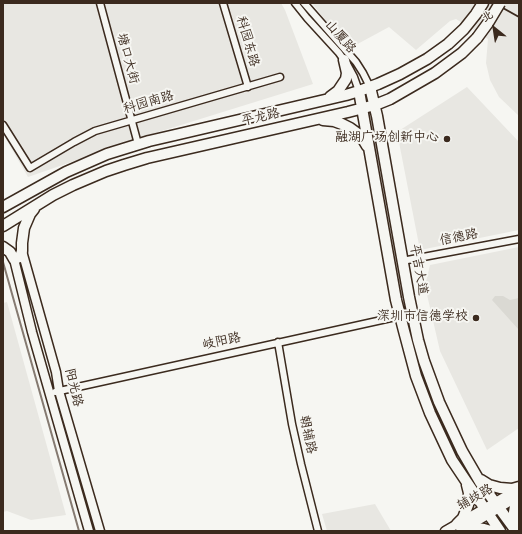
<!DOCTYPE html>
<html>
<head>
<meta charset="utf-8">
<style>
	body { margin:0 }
	#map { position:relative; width:522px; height:534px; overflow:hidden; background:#f6f6f2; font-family:Dekko,"LXGW WenKai TC",sans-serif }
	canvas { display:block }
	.frame { position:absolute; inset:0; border:4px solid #3b2a1e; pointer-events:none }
	.north { position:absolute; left:474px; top:8px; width:40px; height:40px; -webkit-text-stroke:3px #f6f6f2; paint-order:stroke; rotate:330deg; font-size:11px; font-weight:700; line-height:16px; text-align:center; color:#3b2a1e }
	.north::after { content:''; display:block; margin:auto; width:14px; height:18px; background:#3b2a1e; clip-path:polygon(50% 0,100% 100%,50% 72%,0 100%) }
</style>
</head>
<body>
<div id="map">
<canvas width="522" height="534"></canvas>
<div class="frame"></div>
<div class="north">北</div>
</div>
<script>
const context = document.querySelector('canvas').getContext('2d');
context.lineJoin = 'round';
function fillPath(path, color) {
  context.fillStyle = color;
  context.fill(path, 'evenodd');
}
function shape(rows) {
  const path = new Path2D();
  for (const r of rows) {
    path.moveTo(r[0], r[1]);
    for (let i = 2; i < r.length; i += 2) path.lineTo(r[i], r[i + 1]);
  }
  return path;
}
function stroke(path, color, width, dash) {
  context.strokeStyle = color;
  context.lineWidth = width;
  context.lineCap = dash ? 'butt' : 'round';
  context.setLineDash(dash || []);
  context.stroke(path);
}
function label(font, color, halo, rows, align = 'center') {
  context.font = font + ' Dekko,"LXGW WenKai TC",sans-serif';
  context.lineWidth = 4;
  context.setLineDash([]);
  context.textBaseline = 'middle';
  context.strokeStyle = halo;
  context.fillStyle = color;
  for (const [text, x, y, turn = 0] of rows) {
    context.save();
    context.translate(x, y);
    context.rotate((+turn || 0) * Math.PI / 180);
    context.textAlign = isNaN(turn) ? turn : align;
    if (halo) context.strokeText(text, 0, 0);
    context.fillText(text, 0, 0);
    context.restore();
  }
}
fillPath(shape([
	[3,3,281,3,285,10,313,84,152,134,28,177,3,134],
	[312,3,519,3,519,116,499,97,490,80,486,63,488,39,456,19,450,21,416,50,389,27,352,47,325,20],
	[467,87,519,142,519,230,420,250,397,132],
	[519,247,519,428,487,450,440,351,425,286,430,265],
	[7,302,66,515,31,520,7,511,3,512,3,303],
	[375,504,391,531,327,531,322,514]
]), '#e8e7e2');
fillPath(shape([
	[495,296,503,296,510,300,519,298,519,330,492,300]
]), '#dad9d3');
stroke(shape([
	[3,262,79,531]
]), '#857a71', 2);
const minor = shape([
	[100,3,138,144],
	[223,3,248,87],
	[295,3,307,18,339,53,347,64,354,77,359,91],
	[304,3,356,62,363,73,370,87],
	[3,125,30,168,74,142,95,131,280,77],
	[402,261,519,239],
	[278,342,292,424,301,464,318,531],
	[55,392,400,316]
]);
const tertiary = shape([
	[22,251,56,372,59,391,100,531],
	[14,259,32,332,89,531],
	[464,529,519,496],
	[445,531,518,489]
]);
const primary = shape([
	[370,87,377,116,409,297,418,340,424,361,439,402,462,451,480,482,516,531],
	[359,91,396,300,404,331,416,376,430,413,452,460,466,481,500,531],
	[330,97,338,91,346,79,347,73,344,60],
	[323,120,334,121,342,124,350,128,361,136,367,146],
	[3,207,66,172,107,154,149,141,175,135,346,95,359,91,378,84,400,74,427,59,448,44,464,29,476,14,483,3],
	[3,226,53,195,73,185,106,171,124,165,147,158,348,112,375,105,390,99,435,73,462,53,477,38],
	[3,247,10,252,14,259,20,257,22,251,22,243,24,228,30,214,34,209],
	[481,480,489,485,500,488,512,489,519,487],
	[457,524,463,518,468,505,469,493,467,485],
	[516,529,514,523,514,512,515,506,519,498],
	[461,531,470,528,476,528,484,529,491,531]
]);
stroke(minor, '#3b2a1e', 9);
stroke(tertiary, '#3b2a1e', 11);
stroke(primary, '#3b2a1e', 13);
stroke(minor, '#f6f6f2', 6);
stroke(tertiary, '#f6f6f2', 8);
stroke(primary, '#f6f6f2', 10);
stroke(shape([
	[494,3,519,17]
]), '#3b2a1e', 2);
const primaryBridge = shape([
	[477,38,488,23,500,3]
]);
stroke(primaryBridge, '#3b2a1e', 13, []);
stroke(primaryBridge, '#f6f6f2', 10);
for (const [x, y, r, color] of [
	[447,139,4,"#3b2a1e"],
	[476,318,4,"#3b2a1e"]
]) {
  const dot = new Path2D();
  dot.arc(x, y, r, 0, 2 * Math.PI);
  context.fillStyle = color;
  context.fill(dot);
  stroke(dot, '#f6f6f2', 1.5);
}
label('13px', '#3b2a1e', '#f6f6f2', [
	["山厦路",339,38,49],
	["科园东路",246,42,74],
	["塘口大街",126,59,75],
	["科园南路",149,104,-16],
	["平龙路",261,119,-13],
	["信德路",459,239,-11],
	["平吉大道",417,270,80],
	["岐阳路",222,343,-12],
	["阳光路",72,388,76],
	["朝辅路",306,435,78],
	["辅歧路",476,499,-30]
]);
label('13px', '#3b2a1e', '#f6f6f2', [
	["融湖广场创新中心",439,139],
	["深圳市信德学校",468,318]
], 'right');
</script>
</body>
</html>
